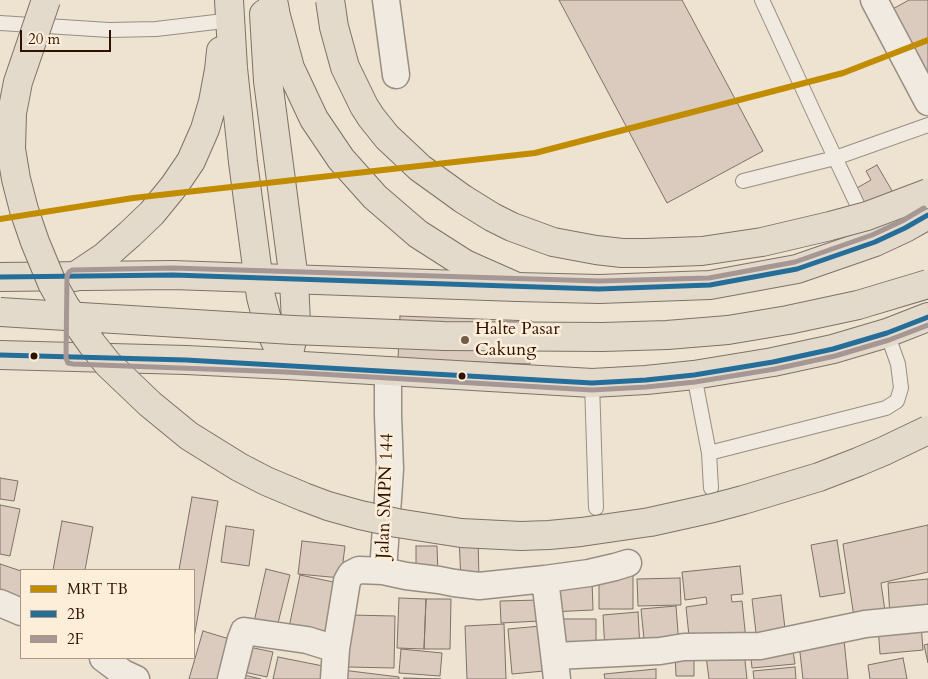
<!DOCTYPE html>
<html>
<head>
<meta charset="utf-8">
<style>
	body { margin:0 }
	#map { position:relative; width:928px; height:679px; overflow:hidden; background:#eee2d1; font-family:Cardo,serif }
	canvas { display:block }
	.legend { position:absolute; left:20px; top:569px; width:175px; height:90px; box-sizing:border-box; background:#fceed9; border:1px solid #aa9682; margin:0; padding:6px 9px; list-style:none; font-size:15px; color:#2f1300 }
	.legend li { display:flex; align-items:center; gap:10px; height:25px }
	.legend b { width:25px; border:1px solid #aa9682 }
	.scale { position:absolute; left:20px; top:30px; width:91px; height:22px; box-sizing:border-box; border:2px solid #2f1300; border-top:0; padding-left:6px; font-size:15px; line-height:18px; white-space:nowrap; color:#2f1300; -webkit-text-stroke:4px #fceed9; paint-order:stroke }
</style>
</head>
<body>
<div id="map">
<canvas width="928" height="679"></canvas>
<ul class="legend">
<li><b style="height:6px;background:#c18c00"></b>MRT TB</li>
<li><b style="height:6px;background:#256e99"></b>2B</li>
<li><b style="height:6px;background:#a69694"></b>2F</li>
</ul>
<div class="scale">20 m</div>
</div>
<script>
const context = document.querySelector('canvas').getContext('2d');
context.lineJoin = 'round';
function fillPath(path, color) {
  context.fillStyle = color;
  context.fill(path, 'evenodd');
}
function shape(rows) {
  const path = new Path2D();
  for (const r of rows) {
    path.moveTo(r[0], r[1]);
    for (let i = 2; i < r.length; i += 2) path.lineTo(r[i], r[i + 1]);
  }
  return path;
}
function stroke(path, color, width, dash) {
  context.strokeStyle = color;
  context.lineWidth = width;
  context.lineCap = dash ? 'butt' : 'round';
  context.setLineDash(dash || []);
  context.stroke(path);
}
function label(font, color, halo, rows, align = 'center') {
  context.font = font + ' Cardo,serif';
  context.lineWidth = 5;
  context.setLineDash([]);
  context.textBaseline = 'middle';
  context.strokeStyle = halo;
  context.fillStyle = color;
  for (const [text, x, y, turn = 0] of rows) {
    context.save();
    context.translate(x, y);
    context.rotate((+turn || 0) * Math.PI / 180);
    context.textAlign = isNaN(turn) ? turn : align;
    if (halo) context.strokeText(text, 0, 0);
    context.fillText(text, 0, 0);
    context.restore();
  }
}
const building = shape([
	[559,0,682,0,763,151,667,203,559,0],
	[909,0,928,0,928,82,889,11,909,0],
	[877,165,898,201,871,216,855,189,871,180,866,171,877,165],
	[400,316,532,321,530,364,398,359,400,316],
	[0,478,18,481,14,501,0,499,0,478],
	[192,497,218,501,194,638,194,570,179,570,192,497],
	[0,505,20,509,10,556,0,554,0,505],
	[62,521,93,527,85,570,53,570,62,521],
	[928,525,928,572,881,583,885,611,854,617,843,544,928,525],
	[226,526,254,530,249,566,221,562,226,526],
	[478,536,479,582,461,582,459,537,478,536],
	[837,540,845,593,820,597,811,545,837,540],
	[302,541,345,546,341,578,298,574,302,541],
	[416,546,437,546,438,574,416,574,416,546],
	[0,564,21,571,21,601,0,594,0,564],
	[740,566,743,594,731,595,732,602,742,601,746,640,690,646,686,607,707,604,706,597,685,600,682,572,740,566],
	[266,569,290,575,277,627,254,622,266,569],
	[300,575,338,583,325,640,288,632,300,575],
	[599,575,633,575,633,609,599,609,599,575],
	[680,578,681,605,638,606,637,579,680,578],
	[928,579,928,615,890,617,888,583,928,579],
	[592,580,593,610,550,612,550,581,592,580],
	[781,595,786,637,757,641,752,599,781,595],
	[399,598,426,599,424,649,397,648,399,598],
	[426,599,451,599,450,649,424,649,426,599],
	[540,600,540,621,501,623,500,601,540,600],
	[676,606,679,645,645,649,641,609,676,606],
	[638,612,640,648,605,650,603,615,638,612],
	[350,615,395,616,394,668,348,667,350,615],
	[558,619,596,619,596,649,558,649,558,619],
	[921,623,923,650,880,654,878,626,921,623],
	[504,624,506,679,467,679,465,626,504,624],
	[541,626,544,671,512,674,508,629,541,626],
	[203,631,236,641,225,679,189,679,203,631],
	[844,640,848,679,803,679,799,644,844,640],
	[792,644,795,664,752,668,750,649,792,644],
	[928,644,928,663,924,645,928,644],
	[249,647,273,652,267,677,244,672,249,647],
	[401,649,442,653,440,676,399,673,401,649],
	[675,650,694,650,694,676,676,676,675,650],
	[744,652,747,679,709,679,706,656,744,652],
	[278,657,328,667,325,679,273,679,278,657],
	[903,658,907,679,870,679,868,665,903,658],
	[795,667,796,679,754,679,753,671,795,667],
	[656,669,656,679,605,679,604,674,656,669],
	[342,670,399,677,399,679,341,679,342,670],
	[240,674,261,679,239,679,240,674],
	[404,678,441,679,404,679,404,678]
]);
fillPath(building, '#dbcabe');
stroke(building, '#7d7266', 1);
const service = shape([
	[762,0,815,115,865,221],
	[0,23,109,30,156,29,224,21],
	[743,181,835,158,928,125],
	[694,375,709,453,711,488],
	[592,383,596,508],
	[709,453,886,408,897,401,901,388,898,364,887,333]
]);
const minor = shape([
	[386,0,396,75],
	[874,0,928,102],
	[383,571,406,576,439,580,454,583,479,586,545,579,589,573,615,567,628,563],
	[545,579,557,679],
	[0,603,21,612],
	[555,656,660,651,684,647,760,646,865,624,928,618],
	[103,658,123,673,136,679],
	[231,679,241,639,244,631,307,640,336,649],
	[334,679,336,649,347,581,351,574,359,570,383,571,390,469,388,415,388,371]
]);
const trunk = shape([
	[0,277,173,275,517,287,599,289,710,285,797,269,875,242,905,228,928,215],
	[0,355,186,360,286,365,592,383,646,380,694,375,773,362,833,349,887,333,928,317]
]);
const motorway = shape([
	[229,0,233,68,243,162,261,297,266,316,273,336,286,365],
	[273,0,276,16,290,68,314,119,341,159,375,197,418,234,465,264,517,287],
	[264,14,268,81,294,280,296,323,289,353],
	[74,277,104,257,130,234,152,213,174,186,191,161,205,129,213,102,219,70,221,51]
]);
stroke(service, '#988e82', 16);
stroke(minor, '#988e82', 29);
stroke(trunk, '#7d7266', 30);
stroke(motorway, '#7d7266', 30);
stroke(service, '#f1eae1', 14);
stroke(minor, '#f1eae1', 26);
stroke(trunk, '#e3dacc', 28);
stroke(motorway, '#e3dacc', 28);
const motorwayBridge = shape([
	[46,0,18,82,12,113,11,149,16,179,24,210,35,242,52,283,65,306,92,344,108,364,150,404,189,436,239,467,266,481,304,497,328,506,360,515,397,523,461,533,521,536,549,535,581,532,650,522,713,508,743,500,819,477,858,462,884,451,928,430],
	[330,0,334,27,345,67,364,106,371,117,387,137,420,168,463,199,492,217,512,227,553,242,596,250,622,253,645,253,702,251,762,242,830,226,867,216,928,193],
	[0,312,293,330,444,336,603,337,667,335,728,330,788,320,858,305,928,284]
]);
stroke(motorwayBridge, '#7d7266', 30, []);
stroke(motorwayBridge, '#e3dacc', 28);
stroke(shape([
	[0,277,173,275,599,289,710,285,797,269,875,242,905,228,928,215],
	[0,355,186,360,592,383,646,380,694,375,773,362,833,349,887,333,928,317]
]), '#256e99', 5);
stroke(shape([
	[924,208,902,221,872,235,795,262,709,278,599,281,173,268,72,270,69,272,67,276,66,358,68,363,73,364,286,372,592,390,646,387,695,382,775,369,835,356,889,340,928,325]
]), '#a69694', 5);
stroke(shape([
	[0,219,133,198,535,153,843,73,928,40]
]), '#c18c00', 6);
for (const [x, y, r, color] of [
	[465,340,5,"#725b49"],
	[34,356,4.5,"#2f1300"],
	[462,376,4.5,"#2f1300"]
]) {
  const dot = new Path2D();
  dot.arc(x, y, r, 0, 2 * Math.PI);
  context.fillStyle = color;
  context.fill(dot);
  stroke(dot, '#fceed9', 2);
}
label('18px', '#2f1300', '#fceed9', [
	["Halte Pasar",475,330],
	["Cakung",475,351]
], 'left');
label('18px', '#2f1300', '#fceed9', [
	["Jalan SMPN 144",386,496,-88]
]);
</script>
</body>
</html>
